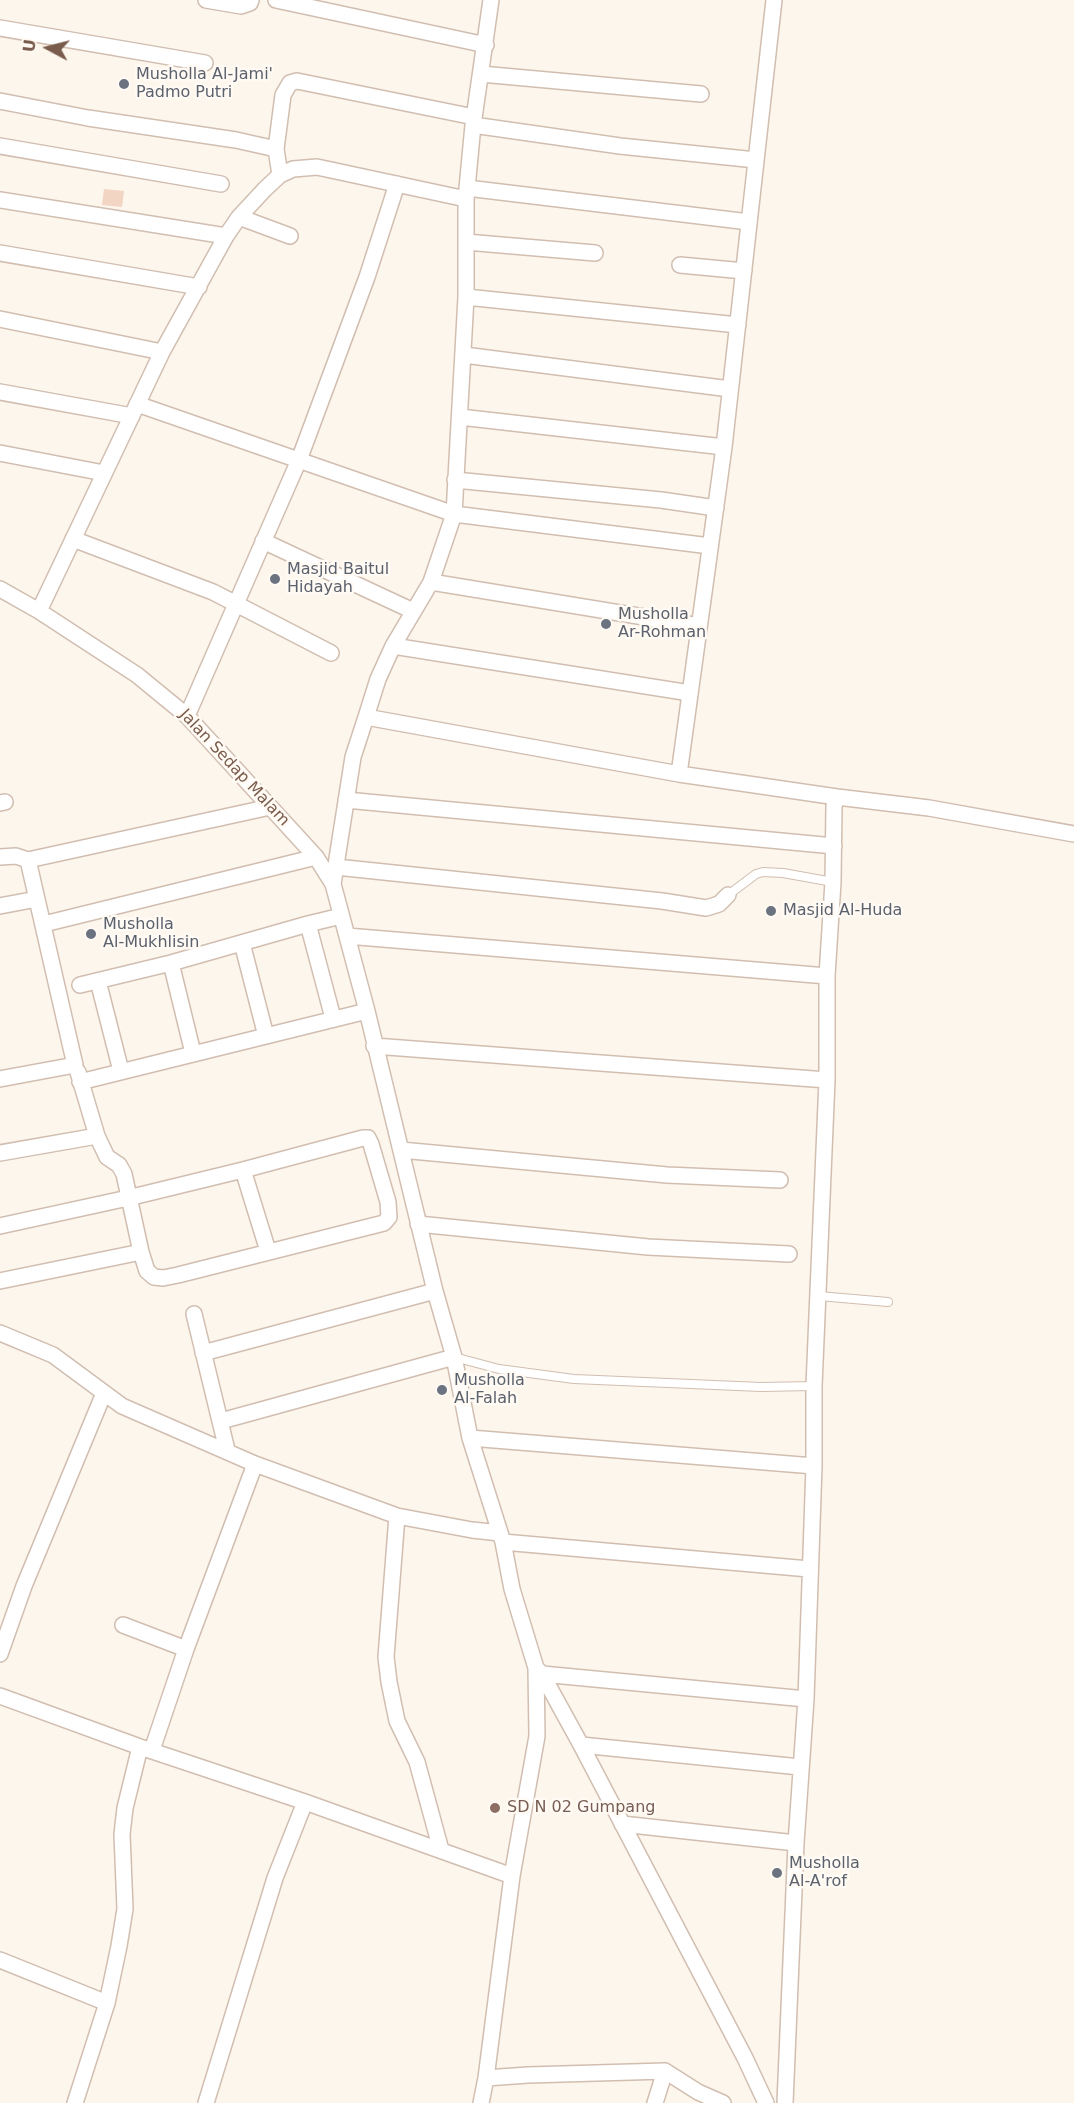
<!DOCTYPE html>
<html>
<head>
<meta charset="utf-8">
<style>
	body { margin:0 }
	#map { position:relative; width:1074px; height:2103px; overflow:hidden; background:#fdf6ec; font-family:"DejaVu Sans",sans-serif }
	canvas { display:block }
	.north { position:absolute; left:18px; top:18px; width:60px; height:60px; -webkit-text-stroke:4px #fffaf3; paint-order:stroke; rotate:277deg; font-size:16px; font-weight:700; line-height:24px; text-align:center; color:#7a5c4d }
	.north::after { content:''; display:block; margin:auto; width:21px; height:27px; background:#7a5c4d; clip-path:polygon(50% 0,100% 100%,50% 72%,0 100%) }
</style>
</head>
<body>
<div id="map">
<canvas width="1074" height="2103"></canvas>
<div class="north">U</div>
</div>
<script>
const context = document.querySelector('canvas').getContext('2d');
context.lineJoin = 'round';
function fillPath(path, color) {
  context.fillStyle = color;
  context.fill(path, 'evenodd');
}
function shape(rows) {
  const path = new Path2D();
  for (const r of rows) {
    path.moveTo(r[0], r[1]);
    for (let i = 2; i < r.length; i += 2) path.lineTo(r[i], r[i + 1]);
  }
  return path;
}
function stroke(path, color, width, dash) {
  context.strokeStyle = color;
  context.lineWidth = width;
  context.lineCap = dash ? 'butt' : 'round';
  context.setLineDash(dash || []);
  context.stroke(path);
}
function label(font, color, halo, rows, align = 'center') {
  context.font = font + ' "DejaVu Sans",sans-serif';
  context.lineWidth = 5;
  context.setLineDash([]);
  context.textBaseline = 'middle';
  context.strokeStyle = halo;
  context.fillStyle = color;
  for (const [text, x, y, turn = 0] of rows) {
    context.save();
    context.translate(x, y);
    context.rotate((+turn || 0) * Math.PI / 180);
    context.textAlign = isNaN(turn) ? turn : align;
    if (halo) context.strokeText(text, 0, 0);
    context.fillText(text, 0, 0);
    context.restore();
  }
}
fillPath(shape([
	[104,189,124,191,122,207,102,205]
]), '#f3d5c3');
const lane = shape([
	[728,895,756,874,763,872,783,873,833,882],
	[819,1296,888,1302],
	[454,1357,499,1369,574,1379,761,1387,814,1386]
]);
const street = shape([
	[206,0,241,6,250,3,251,0],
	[276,0,486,45],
	[0,28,205,63],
	[481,74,701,94],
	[0,101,88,118,236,140,276,149],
	[473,125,620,146,756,160],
	[0,146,221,184],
	[280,175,276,149,283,95,290,83,297,81,474,117],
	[467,188,749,222],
	[0,200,226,236],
	[239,217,290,236],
	[466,242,595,253],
	[0,253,199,287],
	[680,265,744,271],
	[466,297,738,325],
	[0,319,162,352],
	[464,355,730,389],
	[0,392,132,416],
	[137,404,454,514,710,546],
	[460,417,724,447],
	[0,453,104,473],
	[455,480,661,500,716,508],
	[73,539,213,592,331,653],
	[263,541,413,611],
	[431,582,699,626],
	[0,589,39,611,137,675,187,716,316,857,333,884],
	[39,611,162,352,226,236,239,217,265,189,280,175,293,169,317,167,466,199],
	[393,646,690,693],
	[187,716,299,460,367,277,397,184],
	[366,717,378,679,393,646,431,582,454,514,466,297,466,199,473,125,491,0],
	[679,774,724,447,774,0],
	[346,800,834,846],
	[0,803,5,802],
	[0,857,16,856,28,860,75,1065,0,1079],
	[28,860,270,807],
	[336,867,662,901,706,908,719,904,728,895],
	[0,906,37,899],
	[44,924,316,857],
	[308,924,333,1018],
	[347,936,827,976],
	[242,943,266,1036],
	[171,963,308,924,341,916],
	[98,981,121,1071],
	[80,985,171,963,193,1053],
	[374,1046,827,1080],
	[80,1082,367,1011],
	[97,1136,107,1157,119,1165,124,1174,141,1252,147,1271,154,1277,163,1278,178,1275,384,1223,389,1217,388,1202,371,1144,368,1138,363,1138,243,1170],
	[401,1150,667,1175,780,1180],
	[0,1153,97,1136,78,1072],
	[418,1224,648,1247,789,1254],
	[0,1226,128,1198,243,1170,268,1251],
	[0,1281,141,1252],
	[194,1314,227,1450],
	[0,1333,53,1355,122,1406,255,1464,397,1516,472,1530,500,1533],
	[203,1353,435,1291],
	[221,1421,454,1357],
	[470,1438,814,1466],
	[397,1516,386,1657,389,1682,397,1721,417,1762,441,1850],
	[503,1542,809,1569],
	[123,1625,186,1649],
	[0,1654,24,1586,104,1393],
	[536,1668,542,1674,581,1745,745,2058,766,2103],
	[542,1674,806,1699],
	[0,1696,140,1747,305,1802,512,1876],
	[581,1745,800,1767],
	[152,1750,186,1649,255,1464],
	[622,1824,796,1843],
	[0,1960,107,2003],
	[486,2078,528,2075,665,2071,698,2092,723,2103],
	[75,2103,107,2003,119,1946,125,1909,122,1834,125,1808,140,1747],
	[206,2103,275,1878,305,1802],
	[481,2103,486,2078,512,1876,537,1736,536,1668,512,1589,503,1542,470,1438,454,1357,435,1291,367,1011,333,884,353,757,366,717,679,774,837,797,929,808,1074,834],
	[655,2103,665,2071],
	[785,2103,796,1843,806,1699,814,1466,814,1386,827,1080,827,976,833,882,834,806,837,797]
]);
stroke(lane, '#d1beb0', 10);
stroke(street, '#d1beb0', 18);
stroke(lane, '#fff', 8);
stroke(street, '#fff', 15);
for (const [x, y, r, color] of [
	[124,84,6,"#6b7280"],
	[275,579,6,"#6b7280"],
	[606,624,6,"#6b7280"],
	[771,911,6,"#6b7280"],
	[91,934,6,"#6b7280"],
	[442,1390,6,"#6b7280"],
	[495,1808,6,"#8d6e63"],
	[777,1873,6,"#6b7280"]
]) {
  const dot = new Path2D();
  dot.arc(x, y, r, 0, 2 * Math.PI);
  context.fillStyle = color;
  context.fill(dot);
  stroke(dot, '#fffaf3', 2);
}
label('16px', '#5b616d', '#fffaf3', [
	["Musholla Al-Jami'",136,75],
	["Padmo Putri",136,93],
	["Masjid Baitul",287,570],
	["Hidayah",287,588],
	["Musholla",618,615],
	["Ar-Rohman",618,633],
	["Masjid Al-Huda",783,911],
	["Musholla",103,925],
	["Al-Mukhlisin",103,943],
	["Musholla",454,1381],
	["Al-Falah",454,1399],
	["Musholla",789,1864],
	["Al-A'rof",789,1882]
], 'left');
label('16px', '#7a5c4d', '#fffaf3', [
	["Jalan Sedap Malam",234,768,47]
]);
label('16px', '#785e54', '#fffaf3', [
	["SD N 02 Gumpang",507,1808]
], 'left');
</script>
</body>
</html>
